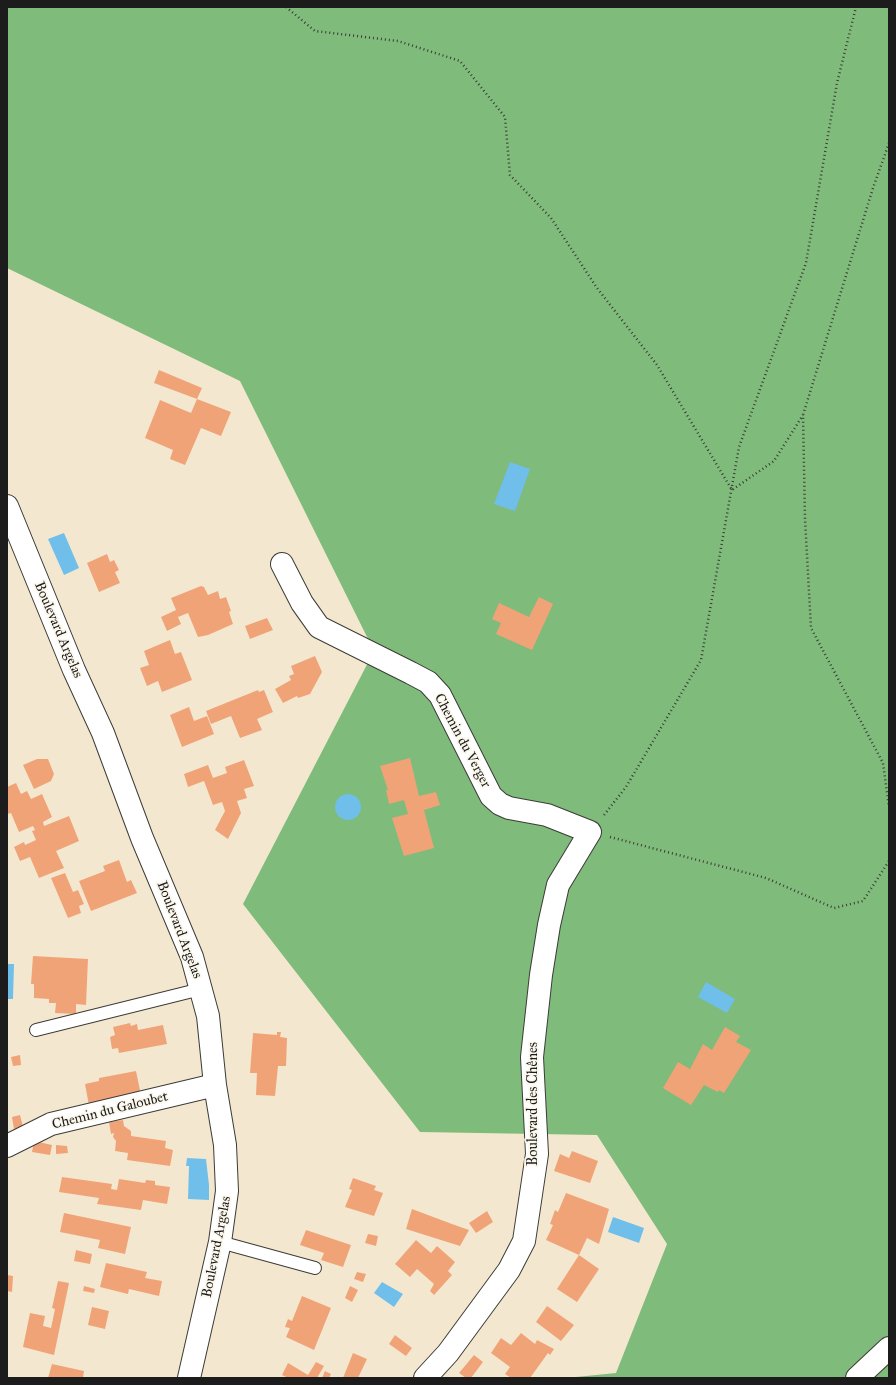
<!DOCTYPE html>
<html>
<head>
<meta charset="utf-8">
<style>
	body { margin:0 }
	#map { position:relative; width:896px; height:1385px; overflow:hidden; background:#f3e8cf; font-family:"IM FELL Great Primer",serif }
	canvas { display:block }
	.frame { position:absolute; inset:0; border:8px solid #1c1c1c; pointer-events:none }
</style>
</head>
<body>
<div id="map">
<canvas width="896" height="1385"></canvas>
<div class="frame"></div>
</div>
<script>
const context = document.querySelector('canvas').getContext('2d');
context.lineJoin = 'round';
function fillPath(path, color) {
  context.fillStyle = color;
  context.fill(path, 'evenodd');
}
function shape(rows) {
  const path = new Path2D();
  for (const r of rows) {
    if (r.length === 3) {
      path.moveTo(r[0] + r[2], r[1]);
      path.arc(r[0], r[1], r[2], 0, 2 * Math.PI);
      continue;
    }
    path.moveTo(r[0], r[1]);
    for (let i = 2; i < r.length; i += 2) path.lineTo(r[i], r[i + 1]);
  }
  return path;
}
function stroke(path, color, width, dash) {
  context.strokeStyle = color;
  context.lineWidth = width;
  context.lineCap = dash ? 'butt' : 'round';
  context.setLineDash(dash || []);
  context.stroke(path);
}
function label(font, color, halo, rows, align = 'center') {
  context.font = font + ' "IM FELL Great Primer",serif';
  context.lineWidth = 3.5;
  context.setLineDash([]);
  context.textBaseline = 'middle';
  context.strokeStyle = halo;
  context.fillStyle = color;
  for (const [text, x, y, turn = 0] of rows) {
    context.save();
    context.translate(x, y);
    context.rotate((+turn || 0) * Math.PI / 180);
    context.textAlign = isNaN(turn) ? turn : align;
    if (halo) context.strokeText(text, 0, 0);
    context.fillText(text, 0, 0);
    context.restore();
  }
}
fillPath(shape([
	[7,7,889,7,889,1378,566,1378,616,1373,667,1244,597,1135,420,1132,243,904,374,651,240,381,7,268]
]), '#7fbb7a');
fillPath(shape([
	[510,462,530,469,515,511,494,504],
	[64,533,79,568,64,575,48,539],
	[348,807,13],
	[7,964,14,964,13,999,7,999],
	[706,982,735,999,727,1013,698,997],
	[187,1158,206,1159,209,1185,209,1200,188,1199,189,1166,186,1166],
	[613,1217,644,1228,639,1243,608,1232],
	[382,1282,403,1294,394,1307,374,1293]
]), '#6fbfea');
fillPath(shape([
	[159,370,202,388,197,399,154,383],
	[197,399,231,412,221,436,201,428,185,465,170,459,173,450,145,438,160,400,191,413],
	[107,554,110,562,114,560,119,570,115,572,120,583,99,592,87,563],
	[201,586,204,587,208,595,218,591,220,599,226,597,231,611,229,612,233,624,208,635,198,637,188,613,178,617,181,624,167,631,161,617,176,610,171,598],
	[539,597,553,604,532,650,496,634,501,623,492,619,499,603,529,617],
	[267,618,273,630,250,639,245,626],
	[170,640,175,654,181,652,192,680,162,692,158,681,147,686,140,668,149,665,144,651],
	[315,656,322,672,310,694,298,698,297,696,283,703,275,689,291,680,289,676,294,674,291,666],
	[258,690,259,692,264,690,273,712,257,719,262,730,240,738,231,716,211,724,206,711],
	[189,707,194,721,207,716,214,734,182,747,170,715],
	[410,758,419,796,436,792,440,805,424,810,434,848,404,856,392,818,408,814,404,800,389,804,386,790,388,790,380,766],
	[37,759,48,759,54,774,51,781,34,789,23,765],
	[244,760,254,786,244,789,247,798,237,801,241,813,228,839,215,830,225,811,222,802,213,805,204,781,188,787,184,774,208,765,213,778,227,773,225,767],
	[16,783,21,794,27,791,31,799,42,794,52,817,43,822,44,826,69,816,79,841,56,851,64,868,39,878,30,857,20,861,14,847,24,842,25,845,36,840,32,831,35,830,33,826,19,832,11,813,7,814,7,787],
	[119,860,127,882,131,880,137,893,91,911,79,881,105,871,103,866],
	[65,873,73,892,78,890,84,904,79,906,81,913,68,918,51,878],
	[33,956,88,959,86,1005,76,1004,76,1014,55,1013,56,1003,49,1003,49,999,34,998,34,984,31,984],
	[130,1023,131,1026,137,1024,138,1030,163,1025,167,1044,119,1053,118,1048,112,1049,110,1037,115,1035,113,1027],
	[725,1027,740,1036,736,1042,751,1050,724,1093,719,1090,718,1092,704,1085,691,1105,663,1088,678,1062,690,1069,703,1044,712,1050],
	[277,1032,281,1032,280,1037,287,1038,286,1066,278,1066,275,1096,256,1095,257,1073,250,1073,253,1033,277,1035],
	[20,1055,21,1065,13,1066,11,1057],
	[136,1071,141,1095,90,1111,85,1084,99,1081,99,1078],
	[20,1115,23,1127,14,1129,12,1117],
	[123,1120,124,1126,131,1131,131,1136,166,1141,165,1148,173,1150,170,1166,127,1160,128,1153,115,1151,116,1141,113,1137,114,1133,111,1134,109,1122],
	[34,1141,52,1145,50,1155,32,1152],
	[56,1145,67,1146,68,1153,56,1154],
	[572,1151,598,1161,590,1183,554,1171,560,1154,569,1158],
	[62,1177,112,1184,111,1189,117,1190,119,1179,145,1183,146,1180,155,1181,155,1185,170,1187,167,1204,143,1200,141,1210,97,1204,99,1198,59,1192],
	[353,1178,376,1186,374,1190,383,1193,374,1216,345,1207,352,1190,349,1189],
	[566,1193,609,1209,599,1244,587,1238,579,1255,599,1269,577,1302,557,1289,579,1255,546,1240,553,1225,550,1224,555,1210,558,1212],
	[412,1209,452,1224,469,1230,460,1246,406,1229],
	[487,1211,493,1222,476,1233,469,1223],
	[64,1213,131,1227,125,1254,98,1248,100,1240,60,1232],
	[306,1230,351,1245,343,1267,321,1260,324,1253,300,1245],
	[368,1234,378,1236,376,1246,365,1243],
	[416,1240,431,1253,437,1246,455,1262,448,1271,452,1275,434,1295,430,1291,434,1284,417,1269,410,1277,395,1264],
	[76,1250,92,1254,90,1264,74,1261],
	[106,1263,147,1272,145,1278,162,1281,159,1296,129,1289,128,1294,100,1287],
	[357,1272,366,1274,363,1282,354,1279],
	[7,1275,13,1276,12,1292,7,1291],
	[58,1281,69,1283,54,1355,23,1347,30,1313,45,1316,43,1326,51,1328,55,1309,52,1308],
	[84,1286,95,1289,94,1293,83,1291],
	[350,1286,358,1290,352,1302,345,1298],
	[302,1296,331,1308,314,1350,286,1337,290,1328,285,1327,288,1319,292,1321],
	[547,1306,574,1325,561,1341,536,1322],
	[92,1307,109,1311,105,1329,88,1325],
	[521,1333,535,1344,537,1340,554,1349,550,1355,548,1353,530,1378,511,1378,505,1374,510,1367,491,1353,501,1338,511,1345],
	[395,1335,412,1348,406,1356,389,1344],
	[353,1353,367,1359,358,1378,343,1378],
	[474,1355,483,1362,471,1378,466,1378,459,1373],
	[316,1362,324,1366,317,1378,288,1378,282,1375,288,1363,308,1375],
	[52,1364,84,1371,83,1378,48,1378],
	[325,1371,331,1374,329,1378,322,1378]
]), '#f1a378');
const service = shape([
	[36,1030,201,989],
	[220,1242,315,1268]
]);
const minor = shape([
	[7,506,74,670,103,733,142,838,192,957,208,1016,215,1085,225,1145,227,1191,220,1242,189,1378],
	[282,564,302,603,319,627,411,673,428,682,440,695,491,796,500,804,509,808,547,815,590,832,558,885,549,925,541,975,532,1057,537,1154,524,1241,509,1270,448,1353,425,1378],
	[7,1146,51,1124,215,1085]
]);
const tertiary = shape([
	[857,1378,889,1348]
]);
stroke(service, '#3c3b37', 14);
stroke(minor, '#3c3b37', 24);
stroke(tertiary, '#3c3b37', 24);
stroke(shape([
	[286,7,315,31,398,41,460,61,505,117,510,175,551,218,597,288,657,365,732,490,774,461,803,415],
	[889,143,873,188,803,415,805,519,811,628,883,763,889,807],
	[604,815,626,787,701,660,739,447,806,263,837,83,856,7],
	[610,837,766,878,834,908,863,901,889,861]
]), '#3c3b37', 2.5, [1, 3]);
stroke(service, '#fff', 12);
stroke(minor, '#fff', 22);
stroke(tertiary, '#fff', 22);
label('14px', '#1c1c1c', '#fbf7ec', [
	["Boulevard Argelas",58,630,67],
	["Chemin du Verger",462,741,62],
	["Boulevard Argelas",179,930,69],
	["Boulevard des Chênes",534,1104,-90],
	["Chemin du Galoubet",110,1111,-14],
	["Boulevard Argelas",217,1247,-79]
]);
</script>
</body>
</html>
